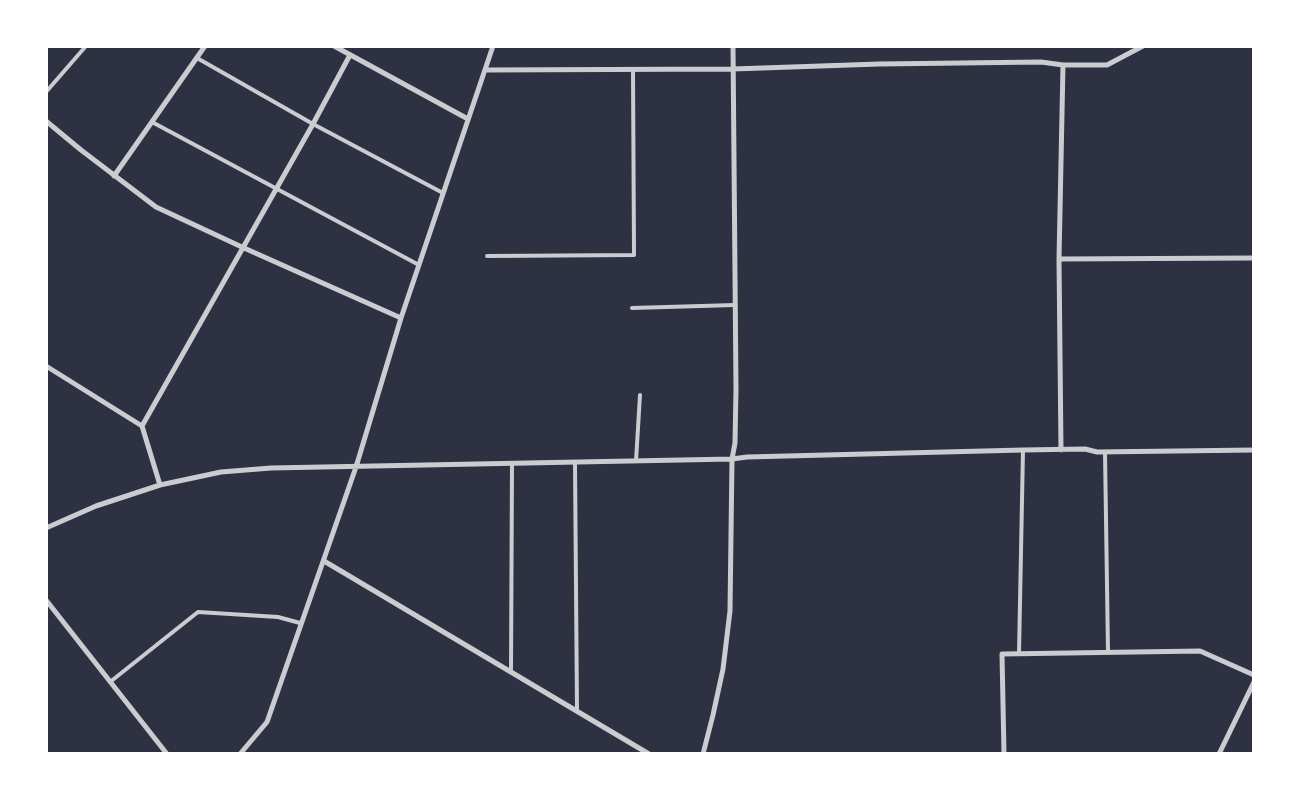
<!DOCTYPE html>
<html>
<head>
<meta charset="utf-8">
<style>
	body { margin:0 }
	#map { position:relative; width:1300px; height:800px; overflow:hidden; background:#2d3142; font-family:"PT Sans Narrow",sans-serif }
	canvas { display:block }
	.frame { position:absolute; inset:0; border:48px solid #fff; pointer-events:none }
</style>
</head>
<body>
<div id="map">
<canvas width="1300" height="800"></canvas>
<div class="frame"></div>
</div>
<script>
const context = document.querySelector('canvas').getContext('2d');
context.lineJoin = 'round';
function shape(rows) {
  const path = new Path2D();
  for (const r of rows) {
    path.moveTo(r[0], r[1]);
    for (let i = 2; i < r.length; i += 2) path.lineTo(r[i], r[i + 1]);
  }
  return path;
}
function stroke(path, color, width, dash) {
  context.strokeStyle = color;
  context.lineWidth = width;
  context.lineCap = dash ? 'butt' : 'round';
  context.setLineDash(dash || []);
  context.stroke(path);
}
stroke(shape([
	[197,58,313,124,443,193],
	[46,92,86,46],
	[152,122,419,265],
	[487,256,634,255,633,70],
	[632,308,735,305],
	[1105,452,1108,652],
	[636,461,640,395],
	[575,462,577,711],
	[1019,653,1023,450],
	[511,672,512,463],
	[110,682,198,612,278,617,300,623]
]), '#caccd0', 4);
stroke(shape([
	[334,46,468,119],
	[486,70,733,69,879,64,1041,62,1063,65,1107,65,1143,46],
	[46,121,81,150,156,207,244,248,401,318],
	[114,176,205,46],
	[1059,259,1254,258],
	[46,366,142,426,160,485],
	[142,426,313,124,350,55],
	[1061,450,1059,259,1063,65],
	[46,528,96,506,160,485,221,472,271,468,732,459,747,457,1023,450,1085,449,1097,452,1254,450],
	[324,561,649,754],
	[46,600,167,754],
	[240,754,267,722,356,467,401,318,493,46],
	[703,754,713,715,723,669,730,611,732,459,735,443,736,389,733,46],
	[1004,754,1002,654,1200,651,1254,675],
	[1219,754,1254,682]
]), '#caccd0', 5);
</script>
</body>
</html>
